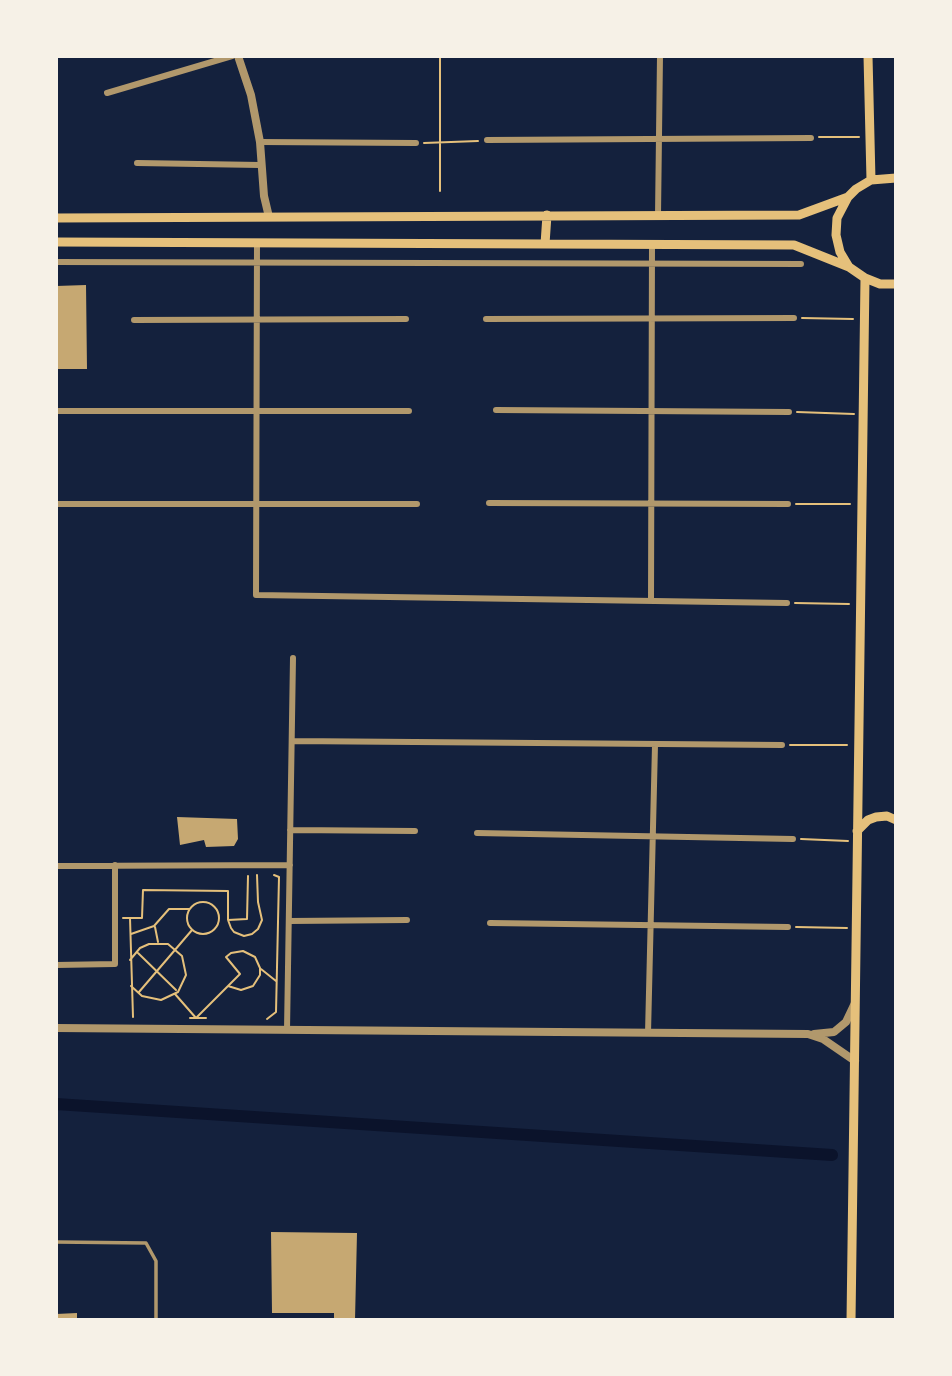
<!DOCTYPE html>
<html>
<head>
<meta charset="utf-8">
<style>
	body { margin:0 }
	#map { position:relative; width:952px; height:1376px; overflow:hidden; background:#14213d; font-family:Rubik,sans-serif }
	canvas { display:block }
	.frame { position:absolute; inset:0; border:58px solid #f6f1e7; pointer-events:none }
</style>
</head>
<body>
<div id="map">
<canvas width="952" height="1376"></canvas>
<div class="frame"></div>
</div>
<script>
const context = document.querySelector('canvas').getContext('2d');
context.lineJoin = 'round';
function shape(rows) {
  const path = new Path2D();
  for (const r of rows) {
    if (r.length === 3) {
      path.moveTo(r[0] + r[2], r[1]);
      path.arc(r[0], r[1], r[2], 0, 2 * Math.PI);
      continue;
    }
    path.moveTo(r[0], r[1]);
    for (let i = 2; i < r.length; i += 2) path.lineTo(r[i], r[i + 1]);
  }
  return path;
}
function stroke(path, color, width, dash) {
  context.strokeStyle = color;
  context.lineWidth = width;
  context.lineCap = dash ? 'butt' : 'round';
  context.setLineDash(dash || []);
  context.stroke(path);
}
function fillPath(path, color) {
  context.fillStyle = color;
  context.fill(path, 'evenodd');
}
stroke(shape([
	[56,1104,832,1155]
]), '#0b132b', 12);
fillPath(shape([
	[86,285,87,369,56,369,56,286],
	[177,817,237,819,238,839,234,846,206,847,204,840,180,845],
	[271,1232,357,1233,355,1320,334,1319,334,1313,272,1313],
	[77,1313,77,1320,56,1320,56,1314]
]), '#c6a872');
stroke(shape([
	[819,137,859,137],
	[424,143,478,141],
	[440,191,440,56],
	[802,318,853,319],
	[797,412,854,414],
	[796,504,850,504],
	[795,603,849,604],
	[790,745,847,745],
	[801,839,848,841],
	[203,918,16],
	[123,918,142,918,143,890,228,891,228,920,231,928,234,932,244,936,252,934,258,929,262,920,258,902,257,875],
	[130,918,133,1017],
	[228,920,247,919,248,876],
	[155,927,158,942],
	[796,927,847,928],
	[131,934,154,926,169,909,189,909],
	[138,953,176,990],
	[130,960,140,948,149,944,168,944,182,956,186,975,178,992,161,1000,142,996,131,986],
	[261,969,276,981],
	[139,992,192,930],
	[175,994,196,1018,240,974,226,957,231,953,243,951,255,957,260,968,260,975,253,986,241,990,228,986],
	[190,1018,206,1018],
	[267,1019,276,1012,279,877,274,875]
]), '#e5c07b', 2);
stroke(shape([
	[56,1242,146,1243,156,1261,156,1320]
]), '#b1986c', 3.5);
stroke(shape([
	[107,93,232,56],
	[487,140,811,138],
	[260,142,416,143],
	[137,163,260,165],
	[658,215,660,56],
	[257,243,256,595,787,603],
	[56,262,801,264],
	[486,319,794,318],
	[134,320,406,319],
	[496,410,789,412],
	[56,411,409,411],
	[489,503,788,504],
	[56,504,417,504],
	[651,601,652,245],
	[292,741,782,745],
	[290,830,415,831],
	[477,833,793,839],
	[56,866,290,865],
	[289,921,407,920],
	[490,923,788,927],
	[56,965,115,964,115,865],
	[287,1030,293,658],
	[648,1033,655,745]
]), '#b1986c', 6);
stroke(shape([
	[238,56,251,95,260,142,264,196,269,217],
	[56,1028,808,1034,823,1039,855,1061],
	[814,1034,834,1032,846,1022,855,1003]
]), '#b1986c', 8);
stroke(shape([
	[868,56,871,180],
	[896,178,871,180,856,189,848,197,837,218,836,235,840,252,849,267,865,278,880,284,896,284],
	[56,218,799,215,848,197],
	[56,242,794,245,849,267],
	[545,244,547,215],
	[857,831,868,820,876,817,887,816,896,820],
	[851,1320,865,278]
]), '#e5c07b', 9);
</script>
</body>
</html>
